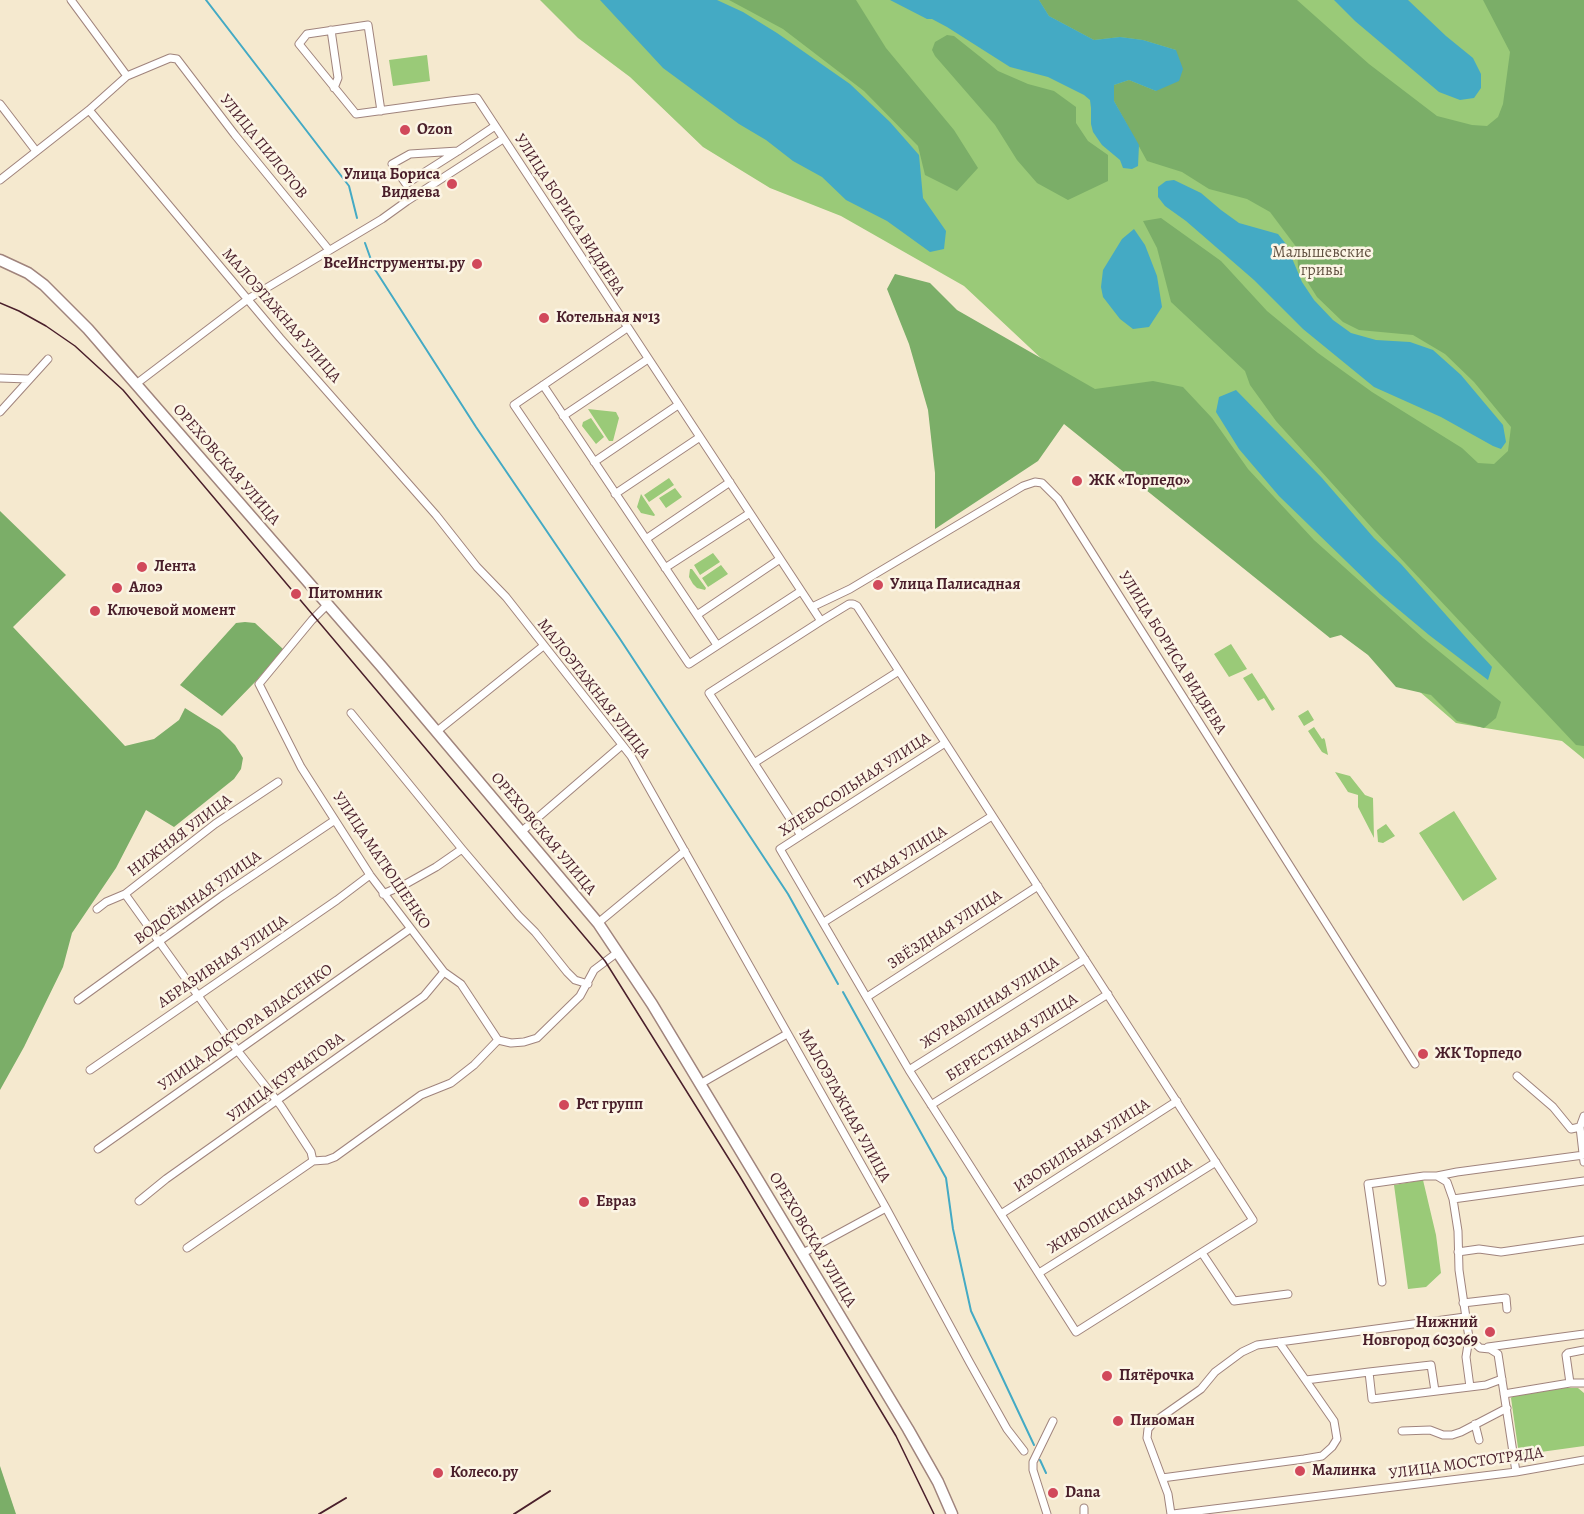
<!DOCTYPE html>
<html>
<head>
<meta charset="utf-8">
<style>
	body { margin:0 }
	canvas { display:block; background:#f5e9cf }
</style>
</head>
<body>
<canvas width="1584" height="1514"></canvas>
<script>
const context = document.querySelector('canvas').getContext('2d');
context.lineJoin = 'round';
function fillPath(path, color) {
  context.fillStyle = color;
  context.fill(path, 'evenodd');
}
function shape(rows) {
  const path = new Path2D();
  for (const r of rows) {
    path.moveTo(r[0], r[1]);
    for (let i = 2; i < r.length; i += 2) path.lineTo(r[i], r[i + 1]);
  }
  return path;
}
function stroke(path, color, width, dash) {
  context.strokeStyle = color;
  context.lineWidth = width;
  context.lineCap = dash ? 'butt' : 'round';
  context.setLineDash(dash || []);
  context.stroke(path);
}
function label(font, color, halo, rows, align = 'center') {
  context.font = font + ' Alegreya,serif';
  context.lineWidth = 5;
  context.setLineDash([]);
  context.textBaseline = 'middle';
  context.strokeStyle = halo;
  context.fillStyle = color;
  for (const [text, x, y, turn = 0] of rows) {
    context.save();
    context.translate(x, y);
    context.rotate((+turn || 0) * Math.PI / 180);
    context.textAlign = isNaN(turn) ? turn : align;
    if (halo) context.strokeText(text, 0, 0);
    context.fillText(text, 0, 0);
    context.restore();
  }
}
fillPath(shape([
	[540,0,1584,0,1584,759,1562,741,1456,723,1140,451,964,286,841,216,770,188,703,147,630,77,578,38],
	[427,55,430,81,393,86,389,60],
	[588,409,616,412,619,418,613,441,609,441],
	[591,418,604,437,596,444,582,426,583,422],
	[669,478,674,485,649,502,644,495],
	[675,488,682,497,666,508,659,498],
	[641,494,655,515,654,516,641,513,637,507],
	[713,553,720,562,700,575,694,565],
	[721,565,728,574,708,587,702,578],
	[690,569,692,569,706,588,705,590,697,588,693,584,689,577],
	[1231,644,1247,669,1229,677,1214,654],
	[1252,673,1275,709,1272,711,1264,698,1258,701,1243,678],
	[1308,710,1314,720,1304,726,1298,716],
	[1314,727,1322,739,1324,738,1325,740,1328,755,1322,752,1308,731],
	[1335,772,1350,776,1365,795,1373,798,1374,838,1358,807,1358,795,1348,792],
	[1454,811,1497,879,1463,901,1419,833],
	[1386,824,1395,836,1383,843,1378,842,1377,830],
	[1423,1180,1436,1235,1441,1273,1426,1287,1408,1289,1394,1185],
	[1564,1388,1578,1388,1584,1393,1584,1446,1519,1455,1511,1398,1514,1394]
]), '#9aca78');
fillPath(shape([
	[729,0,856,0,886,48,954,130,978,168,957,191,925,175,918,146,864,91,783,29],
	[1039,0,1297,0,1369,64,1437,116,1472,125,1487,126,1498,117,1503,104,1510,52,1483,0,1584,0,1584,746,1576,745,1374,530,1276,421,1250,385,1245,371,1171,302,1157,248,1143,221,1161,218,1221,261,1267,311,1318,353,1372,392,1462,448,1478,463,1494,464,1508,451,1511,427,1474,382,1445,354,1413,335,1359,330,1343,322,1317,297,1298,267,1297,248,1270,212,1247,199,1209,189,1182,172,1147,161,1114,101,1114,85,1129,80,1156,91,1176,50,1143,40,1120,37,1094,40,1049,16],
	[947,35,954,36,998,71,1028,84,1054,91,1076,107,1076,123,1088,141,1108,155,1108,181,1068,200,1037,183,1017,160,995,125,935,56,932,50,935,42],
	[895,274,930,283,957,310,1095,389,1153,381,1183,387,1212,418,1248,469,1314,540,1423,638,1501,702,1496,718,1484,728,1457,721,1431,695,1396,687,1368,655,1341,635,1330,638,1064,424,1038,461,935,529,935,473,928,410,909,344,887,289],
	[0,511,66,575,13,627,125,746,154,739,179,720,185,708,220,730,235,745,243,758,241,769,234,779,174,827,146,810,116,868,72,933,63,967,24,1047,0,1090],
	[245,622,255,623,283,649,256,681,222,716,180,685,236,623],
	[0,1466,16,1514,0,1514]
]), '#7bae68');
fillPath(shape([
	[600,0,717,0,743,12,777,33,850,84,890,122,919,155,923,198,946,231,944,249,930,252,887,221,846,200,822,177,793,161,766,140,739,124,663,68],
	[890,0,1039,0,1049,16,1094,40,1120,37,1143,40,1176,50,1183,69,1179,81,1156,91,1129,80,1114,85,1114,101,1139,145,1138,166,1132,169,1123,168,1120,160,1102,145,1093,132,1091,124,1091,108,1090,100,1084,95,1048,77,1010,67,947,27,932,19,927,19],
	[1334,0,1408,0,1446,36,1473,58,1481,74,1481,88,1474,98,1460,100,1439,92,1355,21],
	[1174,180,1201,193,1221,210,1239,223,1278,234,1286,244,1302,282,1314,300,1333,320,1351,333,1376,340,1410,342,1433,350,1461,375,1503,425,1506,442,1501,449,1493,446,1441,417,1374,387,1303,329,1254,280,1186,221,1165,206,1158,197,1158,187,1166,181],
	[1134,229,1145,245,1157,276,1162,307,1149,327,1133,329,1120,319,1103,297,1101,287,1103,270,1122,239],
	[1236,390,1322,478,1374,538,1401,564,1492,667,1488,680,1429,635,1380,594,1279,496,1239,449,1216,412,1219,397]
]), '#44aac4');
stroke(shape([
	[206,0,349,186,357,218],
	[365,243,374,268,476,427,620,639,788,894,838,984],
	[843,992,946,1178,953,1229,971,1311,1034,1445],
	[1040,1460,1046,1473]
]), '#44aac4', 2);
const minor = shape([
	[71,0,127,76],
	[331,30,338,78,334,88],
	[0,104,36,151],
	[89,110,280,338,436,515,477,567,506,597,631,756,886,1208,970,1363,1007,1429,1024,1451],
	[381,111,368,25,307,34,299,44,356,114,451,101,477,98,821,621],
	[458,151,410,154,392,164,406,184,458,151,495,126],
	[0,180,89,110,127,76,170,58,177,59,235,135,329,250],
	[627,328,514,405,689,664,801,591],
	[0,378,28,379],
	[136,384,248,299,382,219,407,201,503,139],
	[543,385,717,645],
	[0,412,48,359],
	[563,416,648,359],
	[594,462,678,405],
	[615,494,700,437],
	[646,539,730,482],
	[665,568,750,513],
	[327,605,312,620,259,684,301,767,370,875,444,972,461,984,498,1040],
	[812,607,850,589,1023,486,1035,482,1042,483,1058,499,1415,1064],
	[697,615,780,559],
	[351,713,462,849,519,916,535,932,567,972,575,980,588,984],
	[436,732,542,647],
	[754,763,899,671],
	[521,832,622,745],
	[800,834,709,693,821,621,849,604,853,604,857,606,1253,1220,1076,1332,909,1070,780,849,945,743],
	[125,894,237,1050,281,1106,311,1152,313,1161],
	[383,894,404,885,436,867,462,849],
	[97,909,106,902,125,894,215,824,278,782],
	[824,922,992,816],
	[598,923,685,851],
	[867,997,1038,886],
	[78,1000,222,896,335,820],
	[90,1070,337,900,370,875],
	[909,1070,1085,959],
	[1517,1076,1553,1107,1571,1129,1580,1127],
	[700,1084,787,1034],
	[931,1105,1108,994],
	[1584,1116,1580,1127,1584,1162],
	[98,1149,410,929],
	[1437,1176,1457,1172,1584,1155],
	[1453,1199,1584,1181],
	[139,1201,166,1179,424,996,444,972],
	[1001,1214,1177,1101],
	[187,1248,313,1161,327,1160,335,1157,421,1095,451,1083,474,1065,498,1040,511,1043,524,1042,537,1038,580,996,594,970,618,952],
	[1458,1252,1479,1249,1501,1252,1584,1240],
	[803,1253,886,1208],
	[1202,1253,1234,1301,1288,1294],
	[1039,1273,1216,1162],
	[1382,1282,1368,1184,1424,1176,1437,1176,1447,1182,1453,1199,1458,1231,1459,1270,1469,1338,1480,1348,1490,1349,1498,1354,1516,1472],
	[1463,1303,1506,1298,1507,1309],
	[1469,1338,1466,1357,1470,1387],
	[1488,1347,1584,1334],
	[1369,1372,1431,1365,1435,1391],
	[1306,1380,1369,1372,1372,1399,1486,1385,1502,1379],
	[1570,1383,1566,1355,1568,1353,1584,1350],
	[1504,1394,1570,1383,1584,1383],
	[1475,1424,1479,1440],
	[1402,1431,1430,1430,1443,1435,1452,1435,1461,1432,1507,1408],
	[1162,1478,1304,1459,1322,1456,1332,1447,1337,1439,1334,1421,1279,1342],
	[1084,1508,1084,1514],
	[1047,1514,1033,1470,1033,1462,1053,1421],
	[1171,1514,1168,1494,1147,1438,1148,1429,1154,1422,1201,1389,1215,1372,1242,1352,1257,1345,1465,1317],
	[1173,1514,1516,1472,1584,1460]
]);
const primary = shape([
	[0,260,28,273,44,285,88,329,382,667,598,923,652,1004,908,1429,938,1482,952,1514]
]);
stroke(minor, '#a0847d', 9);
stroke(primary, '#a0847d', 13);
stroke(minor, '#fff', 7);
stroke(primary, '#fff', 10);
stroke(shape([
	[0,303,19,311,46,326,75,346,123,390,605,961,739,1175,896,1436,934,1514]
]), '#4a1f2b', 1.5);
stroke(shape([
	[319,1514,346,1498],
	[514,1514,550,1491]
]), '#4a1f2b', 2);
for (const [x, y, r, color] of [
	[405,130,6,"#d1495b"],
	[452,184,6,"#d1495b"],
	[477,264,6,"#d1495b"],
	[544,318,6,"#d1495b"],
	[1077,481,6,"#d1495b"],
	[142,567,6,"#d1495b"],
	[878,585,6,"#d1495b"],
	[117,588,6,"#d1495b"],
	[296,594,6,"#d1495b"],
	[95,611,6,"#d1495b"],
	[1423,1054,6,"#d1495b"],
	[564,1105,6,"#d1495b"],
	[584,1202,6,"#d1495b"],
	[1490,1332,6,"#d1495b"],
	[1107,1376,6,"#d1495b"],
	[1118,1421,6,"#d1495b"],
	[1300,1471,6,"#d1495b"],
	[438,1473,6,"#d1495b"],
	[1053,1493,6,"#d1495b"]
]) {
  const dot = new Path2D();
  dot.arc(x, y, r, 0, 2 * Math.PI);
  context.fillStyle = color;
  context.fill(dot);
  stroke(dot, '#fcf5e5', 2);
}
label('bold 16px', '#4a1f2b', '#fcf5e5', [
	["Ozon",417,130],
	["Улица Бориса",440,175,"right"],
	["Видяева",440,193,"right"],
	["ВсеИнструменты.ру",465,264,"right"],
	["Котельная №13",556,318],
	["ЖК «Торпедо»",1089,481],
	["Лента",154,567],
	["Улица Палисадная",890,585],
	["Алоэ",129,588],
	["Питомник",308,594],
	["Ключевой момент",107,611],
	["ЖК Торпедо",1435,1054],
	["Рст групп",576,1105],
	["Евраз",596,1202],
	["Нижний",1478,1323,"right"],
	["Новгород 603069",1478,1341,"right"],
	["Пятёрочка",1119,1376],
	["Пивоман",1130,1421],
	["Малинка",1312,1471],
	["Колесо.ру",450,1473],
	["Dana",1065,1493]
], 'left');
label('16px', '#4a1f2b', '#fcf5e5', [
	["УЛИЦА ПИЛОТОВ",263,147,51],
	["УЛИЦА БОРИСА ВИДЯЕВА",569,215,57],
	["МАЛОЭТАЖНАЯ УЛИЦА",281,316,49],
	["ОРЕХОВСКАЯ УЛИЦА",226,465,49],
	["УЛИЦА БОРИСА ВИДЯЕВА",1172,653,58],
	["МАЛОЭТАЖНАЯ УЛИЦА",593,689,52],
	["ХЛЕБОСОЛЬНАЯ УЛИЦА",855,785,-33],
	["ОРЕХОВСКАЯ УЛИЦА",543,834,50],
	["НИЖНЯЯ УЛИЦА",180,836,-37],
	["ТИХАЯ УЛИЦА",901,858,-32],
	["УЛИЦА МАТЮШЕНКО",381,861,56],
	["ВОДОЁМНАЯ УЛИЦА",198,898,-35],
	["ЗВЁЗДНАЯ УЛИЦА",945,930,-33],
	["АБРАЗИВНАЯ УЛИЦА",223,962,-34],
	["ЖУРАВЛИНАЯ УЛИЦА",990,1003,-32],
	["УЛИЦА ДОКТОРА ВЛАСЕНКО",246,1028,-35],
	["БЕРЕСТЯНАЯ УЛИЦА",1012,1038,-32],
	["УЛИЦА КУРЧАТОВА",286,1078,-36],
	["МАЛОЭТАЖНАЯ УЛИЦА",844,1106,61],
	["ИЗОБИЛЬНАЯ УЛИЦА",1082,1146,-33],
	["ЖИВОПИСНАЯ УЛИЦА",1120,1206,-32],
	["ОРЕХОВСКАЯ УЛИЦА",812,1240,59],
	["УЛИЦА МОСТОТРЯДА",1466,1464,-8]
]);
label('16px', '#625242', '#fcf5e5', [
	["Малышевские",1322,253],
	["гривы",1322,271]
]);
</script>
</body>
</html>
